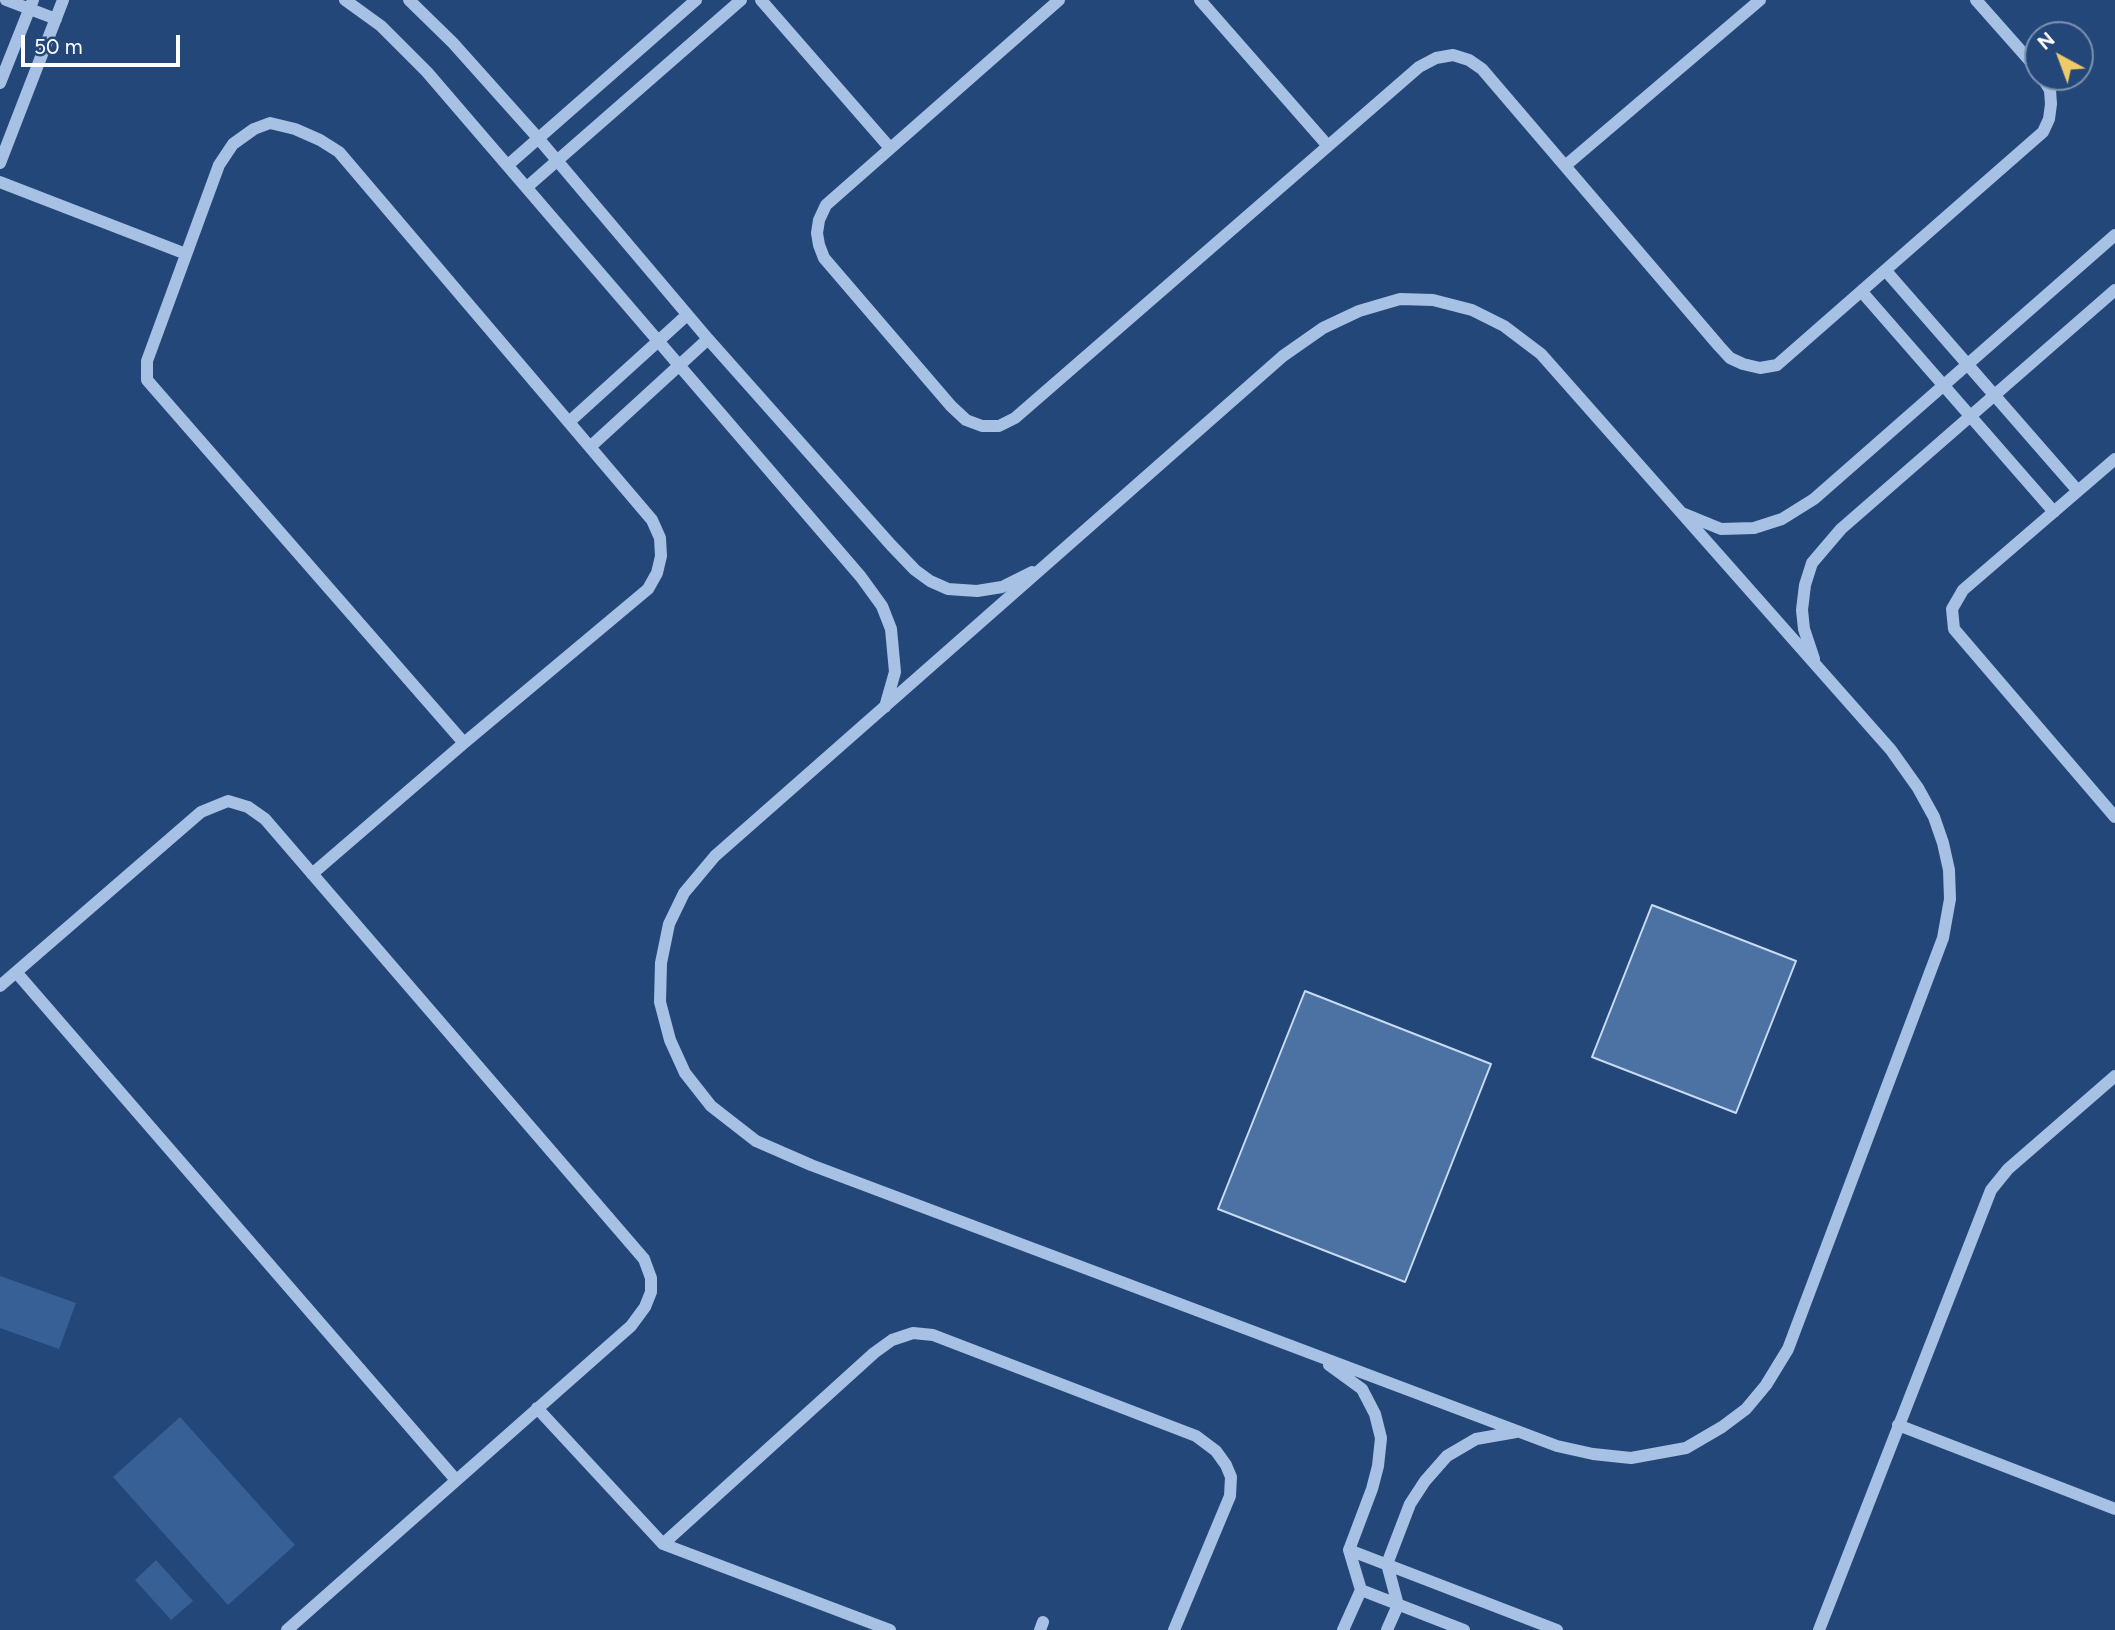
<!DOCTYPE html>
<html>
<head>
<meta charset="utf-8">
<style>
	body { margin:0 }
	#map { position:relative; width:2115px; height:1630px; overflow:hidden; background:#244779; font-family:Figtree,sans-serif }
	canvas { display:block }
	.north { position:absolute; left:2024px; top:21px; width:70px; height:70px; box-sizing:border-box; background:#244779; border:2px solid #7c91af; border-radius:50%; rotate:319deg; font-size:19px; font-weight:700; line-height:28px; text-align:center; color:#fff }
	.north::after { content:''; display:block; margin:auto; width:24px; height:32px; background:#eeca69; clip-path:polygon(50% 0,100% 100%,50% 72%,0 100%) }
	.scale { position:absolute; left:21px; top:35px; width:159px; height:32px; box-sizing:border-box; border:4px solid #fff; border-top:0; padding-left:9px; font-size:21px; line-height:24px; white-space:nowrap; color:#fff; -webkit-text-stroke:5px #244779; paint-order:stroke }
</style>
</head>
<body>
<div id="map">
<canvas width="2115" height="1630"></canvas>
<div class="north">N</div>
<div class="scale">50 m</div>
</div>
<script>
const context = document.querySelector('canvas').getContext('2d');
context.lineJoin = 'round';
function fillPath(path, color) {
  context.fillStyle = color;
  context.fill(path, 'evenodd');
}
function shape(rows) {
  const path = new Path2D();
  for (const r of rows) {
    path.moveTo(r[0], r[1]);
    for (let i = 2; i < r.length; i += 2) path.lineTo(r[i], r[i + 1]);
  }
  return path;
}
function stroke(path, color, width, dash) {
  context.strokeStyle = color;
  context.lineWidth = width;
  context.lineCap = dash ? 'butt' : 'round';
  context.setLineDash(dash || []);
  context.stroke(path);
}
fillPath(shape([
	[0,1276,76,1303,59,1349,0,1328],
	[180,1417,295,1545,228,1605,113,1477],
	[156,1560,193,1601,171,1620,135,1580]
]), '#376096');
const building = shape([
	[1652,905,1796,961,1736,1113,1592,1057,1652,905],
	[1305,991,1491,1064,1405,1282,1218,1209,1305,991]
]);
fillPath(building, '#4c71a3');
stroke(building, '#c8dbf3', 2);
stroke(shape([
	[6,0,56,19],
	[345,0,381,26,427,72,861,577,882,606,891,629,895,672,885,707],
	[409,0,453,43,538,138,708,339,891,545,915,570,930,581,948,589,977,591,1002,587,1032,572],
	[761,0,890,148],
	[1059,0,826,205,819,220,817,233,819,245,824,258,951,406,966,420,982,426,999,426,1015,418,1419,67,1436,58,1453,55,1469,60,1482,69,1719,346,1730,358,1743,364,1760,368,1777,365,2043,132,2049,119,2051,104,2050,90,2042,77],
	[1200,0,1328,146],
	[1976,0,2038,70],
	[0,83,33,0],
	[0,163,63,0],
	[508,165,696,0],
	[1565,166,1760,0],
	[0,182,186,254],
	[527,187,741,0],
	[1886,271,2078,491],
	[1862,292,2054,512],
	[1400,299,1433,300,1472,310,1504,326,1541,354,1891,750,1918,788,1934,817,1943,843,1949,870,1950,899,1943,938,1788,1349,1766,1385,1746,1409,1722,1427,1686,1448,1631,1458,1593,1454,1557,1446,811,1165,756,1141,711,1106,685,1073,670,1040,660,1002,661,963,669,924,684,893,715,856,1283,356,1323,328,1359,311,1400,299],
	[569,422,687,315],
	[590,447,708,339],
	[2115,459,1963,590,1952,609,1954,629,2115,817],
	[1682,513,1721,529,1754,528,1782,519,1814,499,2115,235],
	[1814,659,1804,629,1802,610,1805,585,1812,563,1841,529,2115,290],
	[312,874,464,743,648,589,657,573,661,556,660,538,652,520,339,152,320,140,295,129,270,123,254,129,233,144,219,165,147,361,147,380,464,743],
	[16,972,456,1480],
	[0,986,201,812,228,801,248,807,265,819,644,1259,651,1278,651,1292,645,1307,631,1326,287,1630],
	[1329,1365,1362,1389,1375,1414,1381,1438,1378,1466,1372,1489,1349,1550,1361,1590,1343,1630],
	[537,1408,663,1544,890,1630],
	[1898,1425,2115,1509],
	[663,1544,874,1353,892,1340,913,1333,933,1335,1196,1436,1216,1451,1226,1465,1231,1477,1230,1496,1174,1630],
	[1349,1550,1557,1630],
	[1361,1590,1464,1630],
	[1040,1630,1043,1622],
	[1387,1630,1398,1605,1387,1564,1410,1504,1425,1481,1447,1456,1476,1439,1516,1432],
	[1819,1630,1991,1190,2008,1169,2115,1076]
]), '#a6c1e4', 12);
</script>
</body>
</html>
